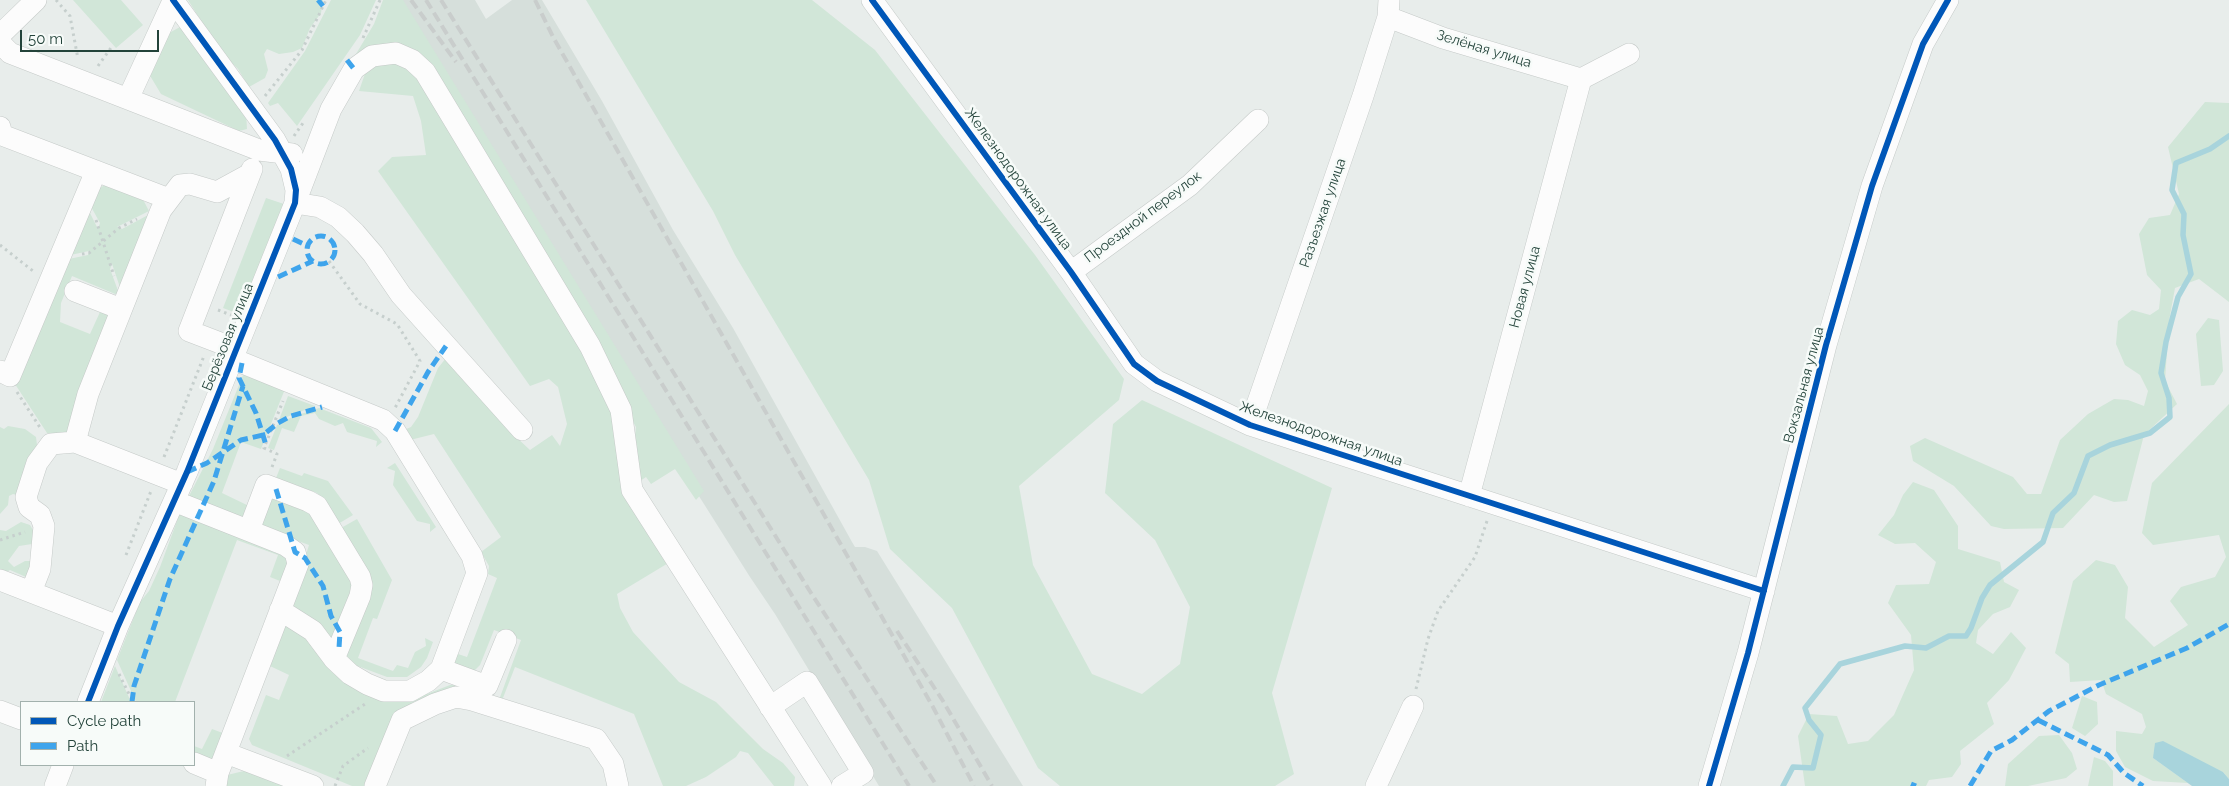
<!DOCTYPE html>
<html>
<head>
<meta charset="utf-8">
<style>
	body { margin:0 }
	#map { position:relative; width:2229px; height:786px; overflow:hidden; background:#e8edeb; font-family:Raleway,sans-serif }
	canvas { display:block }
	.legend { position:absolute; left:20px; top:701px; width:175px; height:65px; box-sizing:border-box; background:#f7fbf9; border:1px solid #a2b1ad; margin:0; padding:6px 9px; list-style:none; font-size:15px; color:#23433a }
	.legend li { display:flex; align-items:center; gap:10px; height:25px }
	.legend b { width:25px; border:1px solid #a2b1ad }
	.scale { position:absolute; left:20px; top:30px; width:139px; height:22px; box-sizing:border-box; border:2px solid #23433a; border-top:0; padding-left:6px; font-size:15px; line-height:18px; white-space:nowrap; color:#23433a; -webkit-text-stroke:4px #f7fbf9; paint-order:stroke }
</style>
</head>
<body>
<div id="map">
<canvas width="2229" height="786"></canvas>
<ul class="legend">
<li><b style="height:6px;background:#0057b8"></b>Cycle path</li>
<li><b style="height:6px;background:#3ea4ec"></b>Path</li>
</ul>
<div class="scale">50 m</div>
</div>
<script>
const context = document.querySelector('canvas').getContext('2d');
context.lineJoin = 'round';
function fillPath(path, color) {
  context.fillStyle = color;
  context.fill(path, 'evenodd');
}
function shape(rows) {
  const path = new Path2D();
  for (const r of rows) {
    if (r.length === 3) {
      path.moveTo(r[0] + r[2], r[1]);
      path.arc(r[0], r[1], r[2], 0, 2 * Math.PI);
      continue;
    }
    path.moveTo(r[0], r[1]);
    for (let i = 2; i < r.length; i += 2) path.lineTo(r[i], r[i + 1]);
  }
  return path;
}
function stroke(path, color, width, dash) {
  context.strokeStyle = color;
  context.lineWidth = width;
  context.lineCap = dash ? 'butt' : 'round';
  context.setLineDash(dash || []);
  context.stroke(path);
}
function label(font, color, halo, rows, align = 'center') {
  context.font = font + ' Raleway,sans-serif';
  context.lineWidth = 5;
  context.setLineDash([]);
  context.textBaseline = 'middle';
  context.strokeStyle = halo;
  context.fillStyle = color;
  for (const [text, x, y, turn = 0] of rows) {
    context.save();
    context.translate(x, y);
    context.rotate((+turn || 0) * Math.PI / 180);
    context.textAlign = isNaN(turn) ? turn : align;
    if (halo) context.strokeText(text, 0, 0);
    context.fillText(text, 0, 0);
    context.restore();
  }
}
fillPath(shape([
	[386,0,475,0,486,19,512,0,542,0,602,101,673,230,733,328,852,542,855,547,865,547,877,551,1023,786,879,786,775,614,750,577]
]), '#d6dfdb');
fillPath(shape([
	[73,0,121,0,143,25,116,48],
	[188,0,323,0,321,13,310,28,302,48,293,52,279,54,267,49,264,54,268,70,265,78,249,87,238,69,220,51],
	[331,0,376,0,360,35,297,126,278,103,270,106,268,103,305,51],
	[383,0,403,0,704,491,696,500,675,469,651,484,646,477,637,483,633,454,636,427,432,73,375,48,356,54,374,24],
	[586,0,812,0,875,50,1035,255,1124,379,1119,400,1019,486,1033,565,1092,674,1142,694,1180,664,1190,607,1155,540,1105,493,1113,424,1142,400,1332,488,1272,693,1294,774,1275,786,1060,786,1038,768,952,608,890,549,869,480,735,255,713,211],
	[180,27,246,112,247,129,239,131,161,94,149,74,169,33],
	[393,61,417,73,607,390,670,562,617,594,620,608,633,632,679,682,716,702,763,749,783,763,795,777,794,786,774,786,748,753,740,751,736,757,706,777,686,786,663,786,634,714,515,667,501,703,458,687,451,687,414,702,399,711,366,786,352,786,252,745,249,739,266,695,279,700,289,675,270,666,284,626,289,625,312,638,320,658,333,673,344,680,427,694,450,685,458,685,499,700,521,640,494,630,480,665,474,671,455,665,454,656,458,654,467,657,497,578,488,574,489,566,481,552,501,537,434,434,410,440,404,430,411,427,418,417,438,368,446,358,515,436,530,450,552,435,560,446,567,424,558,387,549,379,530,386,378,171,392,157,426,155,421,121,413,96,359,91,368,65],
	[2205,102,2229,103,2229,302,2199,279,2175,288,2169,321,2165,381,2177,404,2144,435,2127,501,2114,502,2094,495,2063,528,2004,529,1991,526,1954,486,1913,461,1910,446,1925,438,2013,477,2027,494,2041,494,2060,440,2088,414,2114,399,2128,400,2144,406,2148,391,2140,375,2125,365,2116,344,2118,321,2132,310,2150,315,2159,309,2161,290,2147,275,2139,234,2149,218,2170,215,2179,194,2168,147],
	[105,185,139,192,149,211,117,227,122,229,150,214,122,293,112,264,110,269,120,296,72,276,61,303,60,322,90,334,100,312,111,316,68,434,47,433,13,381,64,260,88,255,89,251,66,256,87,207,98,229,100,223,89,203,94,191],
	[266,198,284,204,239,314,223,308],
	[2208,318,2219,320,2223,371,2214,385,2201,386,2196,334],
	[243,375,285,389,261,449,241,442,222,493,249,506,241,520,189,496,213,449],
	[288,396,315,406,279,420],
	[2229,404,2229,779,2223,772,2153,758,2188,783,2153,781,2125,767,2116,751,2116,731,2142,734,2146,727,2142,714,2106,694,2101,680,2070,682,2069,664,2055,653,2073,581,2096,560,2115,565,2128,587,2125,618,2154,647,2188,625,2170,601,2181,587,2215,577,2226,557,2219,535,2153,545,2142,533,2152,483],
	[319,408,371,428,382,442,376,447,377,441,347,432,343,423,335,426,319,419,315,413,301,416,294,432,282,428,274,450,268,448,277,425,292,417],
	[8,426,25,429,36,437,37,445,21,477,23,481,17,495,13,494,9,496,8,505,0,514,0,427,4,429],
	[395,463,436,527,430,532,430,524,417,521,393,485,395,471,387,468],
	[280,468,302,476,304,473,328,481,353,515,338,524,317,493,276,478],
	[1913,482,1934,490,1958,526,1958,549,2000,562,2004,582,2019,590,2010,607,1993,614,1978,630,1976,643,1993,654,2011,632,2026,648,2009,680,1987,703,1994,724,1960,751,1961,764,1952,777,1929,780,1926,786,1805,786,1798,736,1809,714,1837,716,1848,744,1868,741,1894,715,1914,670,1911,635,1888,603,1896,585,1929,584,1936,562,1915,543,1895,544,1878,535,1894,515,1903,495],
	[270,494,305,507,354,583,332,647,290,608,309,545,265,529,260,522],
	[180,513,293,560,285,583,270,577,278,555,237,540,175,702,136,702,117,660,140,602,149,591,160,567],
	[357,519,392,580,377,619,373,618,358,658,393,671,397,665,408,668,415,652,426,646,425,638,433,642,427,658,421,667,407,677,387,677,355,665,346,655,372,583,341,528],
	[21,522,30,525,34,532,32,544,19,546,8,561,14,567,25,561,30,561,33,563,26,577,10,570,0,575,0,530,6,531],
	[115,666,131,702,101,702],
	[2082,696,2097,702,2098,724,2085,736,2072,728],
	[212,729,228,735,217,764,194,755,194,746,202,749],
	[2059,735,2072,753,2077,769,2066,778,2028,786,2005,786,2008,764,2039,736],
	[2094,757,2105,761,2113,771,2113,786,2088,786],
	[244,771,284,786,223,786,227,775]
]), '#d1e6d8');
fillPath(shape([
	[2163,741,2223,772,2229,779,2229,786,2192,786,2153,758,2155,743]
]), '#a8d4dc');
stroke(shape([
	[1783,786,1793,767,1813,768,1821,735,1809,720,1805,708,1840,664,1905,646,1926,648,1949,636,1966,636,1971,628,1982,598,1990,585,2043,542,2053,513,2074,493,2088,456,2110,445,2150,433,2170,417,2169,398,2161,373,2166,342,2178,297,2191,274,2183,235,2184,214,2172,190,2176,163,2210,149,2229,136]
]), '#a8d4dc', 5.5);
const minor = shape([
	[872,0,1071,272,1134,364,1157,381,1250,425,1764,591],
	[1388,17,1443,38,1581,79],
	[0,35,36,0],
	[0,43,10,53,259,150,292,154],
	[1581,79,1629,54],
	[128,99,173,1],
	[0,127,2,135,169,199],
	[1071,272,1190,185,1258,120],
	[75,291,121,309],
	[236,349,189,331,252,169],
	[233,359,383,420,395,431,472,556,477,573,441,669,428,681,410,691,384,691,367,684,350,674,334,659,360,596,362,585,360,577,317,506,308,501,266,485,249,530],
	[0,371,10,376,96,171],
	[1250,425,1363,96,1388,17,1389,0],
	[522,430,401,295,373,254,355,233,338,217,320,207,295,203,331,109,354,69,372,56,396,53,412,60,425,72,590,346,621,410,632,490,821,786],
	[75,442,182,484],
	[1469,496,1581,79],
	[174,501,285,545,295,552,298,564,218,773,216,786],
	[0,580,118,626],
	[31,592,40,569,44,526,40,515,29,507,26,497,37,463,51,444,75,442,88,394,161,210,180,185,190,184,217,192,250,174],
	[280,610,313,631,334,659],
	[441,669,487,686,506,640],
	[88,702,118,626,187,472,295,203,296,190,291,169,275,140,173,0],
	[770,707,807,682,863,773,842,786],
	[0,711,21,719],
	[226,753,313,786],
	[194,763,218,773],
	[55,786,63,765],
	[375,786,402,720,435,704,456,697,472,700,596,739,613,764,618,786],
	[1376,786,1413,706],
	[1709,786,1748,653,1826,345,1872,186,1923,44,1948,0]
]);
stroke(minor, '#c5cac8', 22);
stroke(shape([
	[56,0,70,16,78,59],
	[363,38,380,0],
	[98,66,113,45],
	[265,96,302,50,326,0],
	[294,136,303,123],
	[96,220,114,276],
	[0,245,33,271],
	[82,254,89,253,119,228,137,219],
	[329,261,360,304,397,324,420,361,395,408],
	[218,310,231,315],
	[17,392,41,429],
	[164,457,204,356],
	[272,467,277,454,264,448,283,401],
	[0,540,25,532],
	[126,555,151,491],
	[119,674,133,702],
	[1416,689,1428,639,1438,611,1475,557,1487,521],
	[287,756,365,704],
	[335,786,343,766,368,748]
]), '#c6cfcd', 3, [2.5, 4]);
stroke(minor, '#fcfcfc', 21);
stroke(shape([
	[411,0,456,62],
	[426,0,909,786],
	[441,0,811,593,937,786],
	[535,0,553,37,933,707,974,786],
	[897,631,943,701,992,786]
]), '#c9cdcc', 4, [10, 5]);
stroke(shape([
	[318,0,323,6],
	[347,60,354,69],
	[321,250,14],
	[293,239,308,246],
	[278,277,313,261],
	[242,363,239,378,256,413,266,445],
	[395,431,428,372,446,346],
	[187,472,207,463,241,440,263,435,278,423,291,416,322,407],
	[276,489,295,552,305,558,323,586,331,616,340,632,339,648],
	[132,702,134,686,170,579,214,481,243,386],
	[2038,720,2108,755,2124,773,2143,786],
	[1911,784,1916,786],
	[1970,786,1991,751,2012,740,2049,711,2099,685,2187,648,2229,624]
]), '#3ea4ec', 5, [10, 5]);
stroke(shape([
	[872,0,1071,272,1134,364,1157,381,1250,425,1764,591],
	[88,702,118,626,187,472,295,203,296,190,291,169,275,140,173,0],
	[1709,786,1748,653,1826,345,1872,186,1923,44,1948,0]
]), '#0057b8', 6);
label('14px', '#23433a', '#f7fbf9', [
	["Зелёная улица",1484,49,17],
	["Железнодорожная улица",1018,179,54],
	["Разъезжая улица",1323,213,-71],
	["Проездной переулок",1143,217,-37],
	["Новая улица",1525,287,-75],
	["Берёзовая улица",228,337,-68],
	["Вокзальная улица",1804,385,-75],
	["Железнодорожная улица",1321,434,19]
]);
</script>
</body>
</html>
